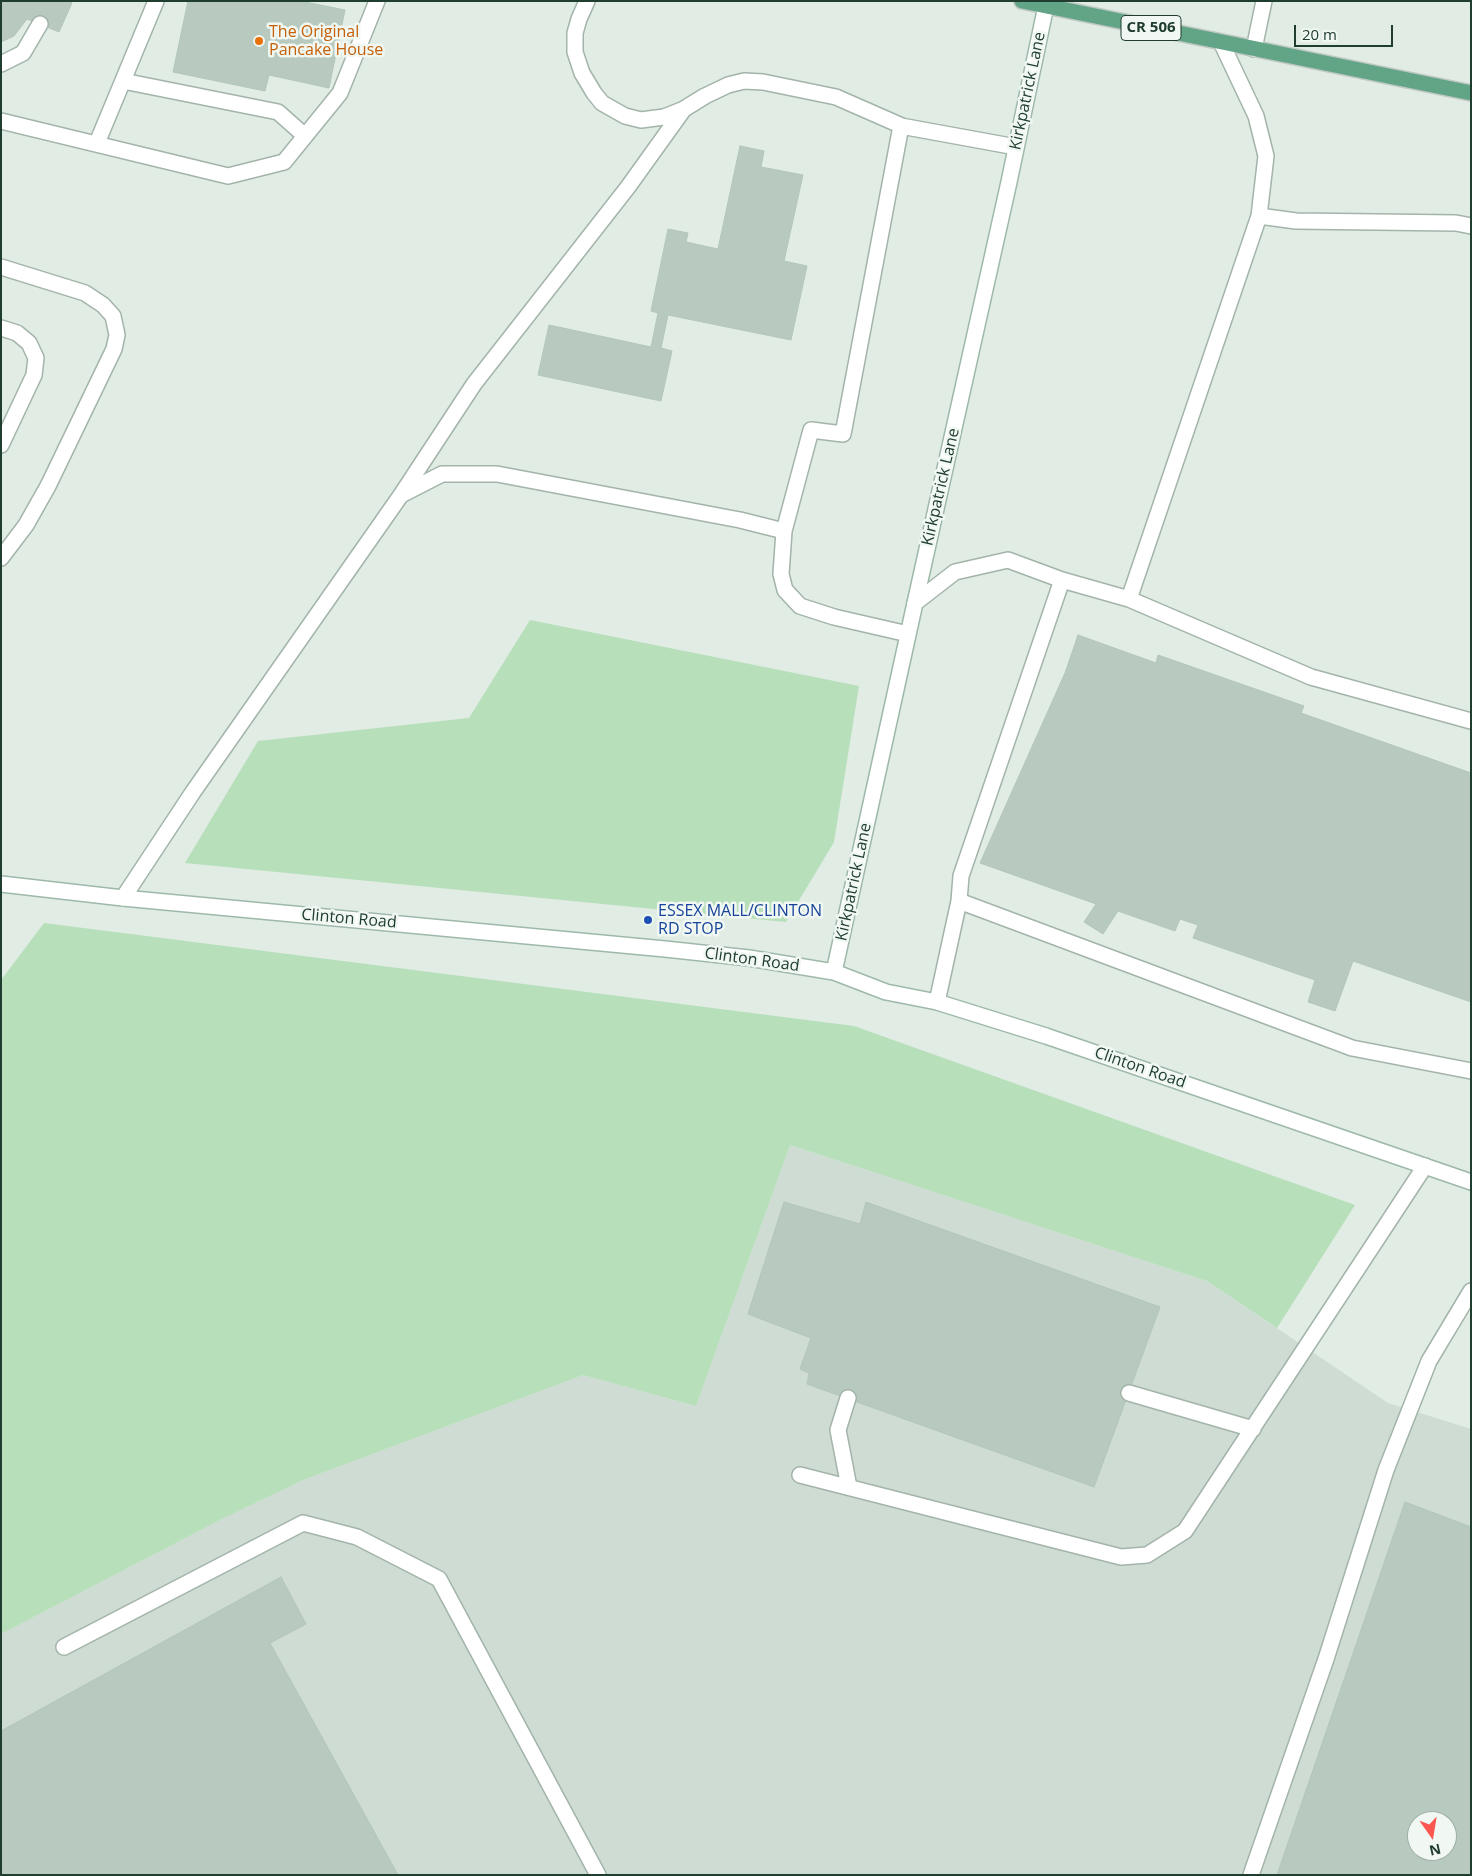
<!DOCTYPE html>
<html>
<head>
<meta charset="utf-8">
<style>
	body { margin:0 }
	#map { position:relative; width:1472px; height:1876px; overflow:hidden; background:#e0ece4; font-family:"Open Sans",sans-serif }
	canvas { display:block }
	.frame { position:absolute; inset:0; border:2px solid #203e2f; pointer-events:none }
	.north { position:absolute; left:1407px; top:1811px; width:50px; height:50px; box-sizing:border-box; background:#f1f8f3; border:1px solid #9daea5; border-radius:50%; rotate:167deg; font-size:14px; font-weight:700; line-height:20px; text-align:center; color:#203e2f }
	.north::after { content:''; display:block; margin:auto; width:18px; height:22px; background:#fb564f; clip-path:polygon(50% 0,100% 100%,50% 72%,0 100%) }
	.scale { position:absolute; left:1294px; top:25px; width:99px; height:22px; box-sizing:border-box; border:2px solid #203e2f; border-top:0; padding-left:6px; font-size:15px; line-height:18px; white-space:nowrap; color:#203e2f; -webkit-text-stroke:4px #f1f8f3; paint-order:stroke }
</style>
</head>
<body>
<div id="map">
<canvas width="1472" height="1876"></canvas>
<div class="frame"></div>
<div class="north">N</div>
<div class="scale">20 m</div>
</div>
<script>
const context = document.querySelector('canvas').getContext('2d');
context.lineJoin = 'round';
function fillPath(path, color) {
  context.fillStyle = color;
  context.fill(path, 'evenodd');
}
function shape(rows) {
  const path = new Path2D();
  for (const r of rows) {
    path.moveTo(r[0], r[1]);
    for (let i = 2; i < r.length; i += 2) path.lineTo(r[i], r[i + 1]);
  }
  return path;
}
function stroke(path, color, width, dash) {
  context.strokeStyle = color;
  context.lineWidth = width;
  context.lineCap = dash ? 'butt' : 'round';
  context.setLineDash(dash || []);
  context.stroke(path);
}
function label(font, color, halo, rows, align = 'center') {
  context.font = font + ' "Open Sans",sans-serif';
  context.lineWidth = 5;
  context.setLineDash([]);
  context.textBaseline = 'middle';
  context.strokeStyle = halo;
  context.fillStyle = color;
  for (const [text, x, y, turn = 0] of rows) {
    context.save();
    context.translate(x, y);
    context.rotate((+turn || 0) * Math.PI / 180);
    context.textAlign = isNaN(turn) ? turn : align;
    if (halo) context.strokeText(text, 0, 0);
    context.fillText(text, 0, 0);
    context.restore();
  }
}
fillPath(shape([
	[790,1145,1207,1281,1388,1403,1471,1429,1471,1875,1,1875,1,1634,220,1520,303,1480,583,1375,696,1406],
	[1417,1821,1447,1821,1447,1851,1417,1851]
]), '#cedcd3');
fillPath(shape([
	[530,620,859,686,834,842,786,922,185,863,258,741,469,718],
	[44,923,854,1026,1355,1205,1277,1328,1207,1281,790,1145,696,1406,583,1375,303,1480,220,1520,1,1634,1,980]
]), '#b7dfba');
const building = shape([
	[1,1,68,1,72,3,59,32,27,19,14,36,1,42,1,1],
	[188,1,300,1,345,10,329,88,269,75,265,91,173,72,188,1],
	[740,146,764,151,761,167,803,175,784,261,807,266,791,340,668,315,661,348,672,351,661,401,538,375,549,325,651,347,658,313,651,311,668,229,688,233,686,242,718,249,740,146],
	[1078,635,1156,663,1158,655,1304,706,1301,713,1471,773,1471,1002,1353,961,1335,1011,1308,1002,1315,980,1193,938,1198,925,1180,919,1175,931,1118,911,1103,934,1084,922,1096,904,980,863,1065,673,1078,635],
	[784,1202,860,1224,866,1202,1160,1307,1094,1487,807,1384,809,1373,800,1369,811,1338,748,1314,784,1202],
	[1405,1502,1471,1527,1471,1875,1277,1875,1405,1502],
	[1417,1821,1447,1821,1447,1851,1417,1851,1417,1821],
	[281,1577,306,1624,270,1643,398,1875,1,1875,1,1731,281,1577]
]);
fillPath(building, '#b8cabf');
stroke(building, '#b2c6ba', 1);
const lane = shape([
	[587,1,579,19,575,33,575,52,582,73,594,93,602,103,625,116,641,120,664,117,684,109,705,96,728,85,744,81,763,82,836,97,902,126],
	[1221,42,1256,116,1266,156,1259,216],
	[1254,49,1264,1],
	[1,64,23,53,40,24],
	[123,81,278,112,305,136],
	[1,121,228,176,284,162,340,93,377,1],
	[97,143,156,1],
	[1,267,85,293,103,305,113,316,117,335,114,349,48,486,26,525,1,558],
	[1,328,17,333,29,343,36,358,34,375,1,445],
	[403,494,442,474,497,474,740,520,784,531],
	[1129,599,1311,677,1471,721],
	[915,603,955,572,1008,560,1062,580,1129,599,1259,216,1296,221,1456,223,1471,226],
	[908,634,834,617,800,606,785,590,781,574,784,531,811,430,843,434,901,126,1016,147],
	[123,898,193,792,401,495,474,384,628,187,684,109],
	[959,901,1352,1048,1471,1071],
	[937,1002,959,901,961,876,1062,580],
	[1129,1393,1253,1429],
	[848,1398,838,1430,849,1487],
	[800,1475,1121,1557,1147,1555,1185,1531,1425,1166],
	[64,1647,303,1523,357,1537,439,1579,598,1875],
	[1251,1875,1326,1659,1386,1470,1429,1361,1471,1291]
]);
const secondary = shape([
	[1,884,123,898,665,949,749,958,834,972,886,992,937,1002,1046,1036,1471,1182],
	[834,972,915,603,1009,182,1047,1]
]);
const primary = shape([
	[1022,1,1471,93]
]);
stroke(lane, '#a3b4aa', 18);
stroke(secondary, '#9eb9aa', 18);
stroke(primary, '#c1c9c5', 18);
stroke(lane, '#fff', 15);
stroke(secondary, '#fff', 15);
stroke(primary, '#62a586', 15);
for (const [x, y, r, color] of [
	[259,41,5,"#e8710a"],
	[648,920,5,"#1a4fb4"]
]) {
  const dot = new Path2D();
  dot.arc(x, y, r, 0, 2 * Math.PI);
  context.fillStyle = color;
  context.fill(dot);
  stroke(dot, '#f1f8f3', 2);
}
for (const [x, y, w] of [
	[1151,28,60]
]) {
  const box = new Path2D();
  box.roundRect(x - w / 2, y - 12.5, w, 25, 4);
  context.fillStyle = '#f1f8f3';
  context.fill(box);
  stroke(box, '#203e2f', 1);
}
label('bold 15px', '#203e2f', null, [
	["CR 506",1151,28]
]);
label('16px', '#c56008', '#f1f8f3', [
	["The Original",269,32],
	["Pancake House",269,50]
], 'left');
label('16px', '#203e2f', '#f1f8f3', [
	["Kirkpatrick Lane",1028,91,-78],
	["Kirkpatrick Lane",941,487,-77],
	["Kirkpatrick Lane",854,882,-78],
	["Clinton Road",349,919,5],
	["Clinton Road",752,960,8],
	["Clinton Road",1140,1068,19]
]);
label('16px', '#164399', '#f1f8f3', [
	["ESSEX MALL/CLINTON",658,911],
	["RD STOP",658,929]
], 'left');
</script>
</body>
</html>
